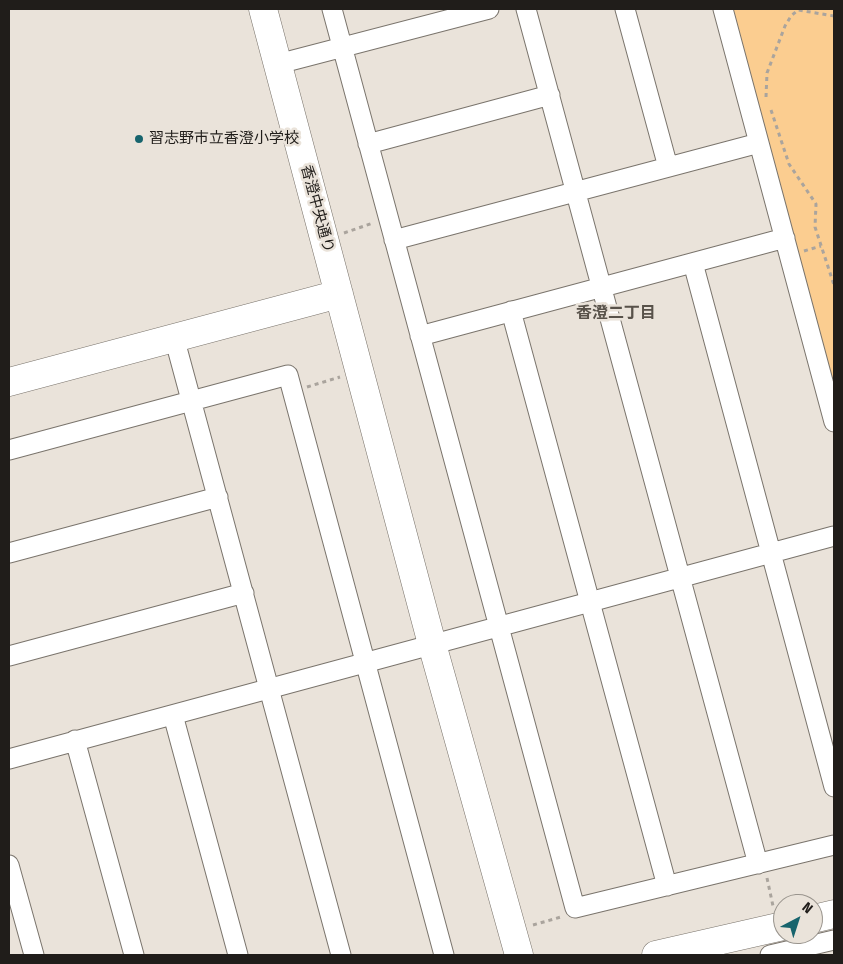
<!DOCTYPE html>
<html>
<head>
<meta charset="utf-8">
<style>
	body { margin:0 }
	#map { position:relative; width:843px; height:964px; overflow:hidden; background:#eae3da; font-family:"Fira Sans Condensed",sans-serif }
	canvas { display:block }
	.frame { position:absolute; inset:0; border:10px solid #201d1a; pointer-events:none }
	.north { position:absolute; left:773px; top:894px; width:50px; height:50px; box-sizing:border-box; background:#eae3da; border:1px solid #99948d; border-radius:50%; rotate:40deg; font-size:14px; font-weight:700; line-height:20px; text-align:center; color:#201d1a }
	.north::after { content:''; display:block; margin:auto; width:18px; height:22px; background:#17646d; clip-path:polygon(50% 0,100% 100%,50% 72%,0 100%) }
</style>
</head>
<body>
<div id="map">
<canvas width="843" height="964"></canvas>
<div class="frame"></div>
<div class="north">N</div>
</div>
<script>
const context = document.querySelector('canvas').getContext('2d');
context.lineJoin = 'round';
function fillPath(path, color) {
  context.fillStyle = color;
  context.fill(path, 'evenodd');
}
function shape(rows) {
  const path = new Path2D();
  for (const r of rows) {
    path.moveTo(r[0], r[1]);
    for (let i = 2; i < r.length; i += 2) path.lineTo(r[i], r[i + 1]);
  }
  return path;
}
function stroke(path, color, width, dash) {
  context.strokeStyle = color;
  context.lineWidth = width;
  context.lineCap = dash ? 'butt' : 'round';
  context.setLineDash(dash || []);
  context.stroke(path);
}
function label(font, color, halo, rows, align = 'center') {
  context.font = font + ' "Fira Sans Condensed","Noto Sans JP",sans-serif';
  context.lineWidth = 5;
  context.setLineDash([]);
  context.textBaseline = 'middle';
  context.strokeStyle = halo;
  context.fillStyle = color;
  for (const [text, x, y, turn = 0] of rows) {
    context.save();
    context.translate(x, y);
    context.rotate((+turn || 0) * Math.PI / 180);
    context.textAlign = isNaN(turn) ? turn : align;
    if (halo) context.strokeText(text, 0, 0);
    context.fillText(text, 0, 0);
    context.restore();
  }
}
fillPath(shape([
	[729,9,834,9,834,397]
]), '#fbcd90');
const street = shape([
	[332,9,575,908,834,845],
	[526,9,758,864],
	[625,9,668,167],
	[723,9,834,422],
	[278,64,489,9],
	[368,144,550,95],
	[394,240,759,143],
	[693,263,834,787],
	[511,311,667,886],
	[420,336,785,238],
	[174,337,341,955],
	[9,450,288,375,444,955],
	[9,553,218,497],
	[9,656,244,593],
	[173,715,238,955],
	[75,740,134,955],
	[9,759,834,536],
	[9,865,34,955],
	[770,955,834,940]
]);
const secondary = shape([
	[263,9,432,644,519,955],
	[9,382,339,294],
	[813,919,834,914],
	[656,955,783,926]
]);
stroke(street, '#7a746c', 21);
stroke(secondary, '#7a746c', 29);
stroke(shape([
	[766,97,767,73,785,26,791,16,798,10,834,16],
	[771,110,789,164,816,204,815,227,834,285],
	[344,233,373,223],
	[804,251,821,246],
	[307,387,340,377],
	[767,878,773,906],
	[533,925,561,917]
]), '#aaa49d', 3, [4, 4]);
stroke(street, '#fff', 19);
stroke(secondary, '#fff', 28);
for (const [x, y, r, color] of [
	[139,139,5,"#17646d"]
]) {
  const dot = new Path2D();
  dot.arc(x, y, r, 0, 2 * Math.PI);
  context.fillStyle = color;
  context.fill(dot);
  stroke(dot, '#eae3da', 2);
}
label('15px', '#201d1a', '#eae3da', [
	["習志野市立香澄小学校",149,139]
], 'left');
label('15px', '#201d1a', '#eae3da', [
	["香澄中央通り",317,209,75]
]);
label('bold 16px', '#58524a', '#eae3da', [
	["香澄二丁目",616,314]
]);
</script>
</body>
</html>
